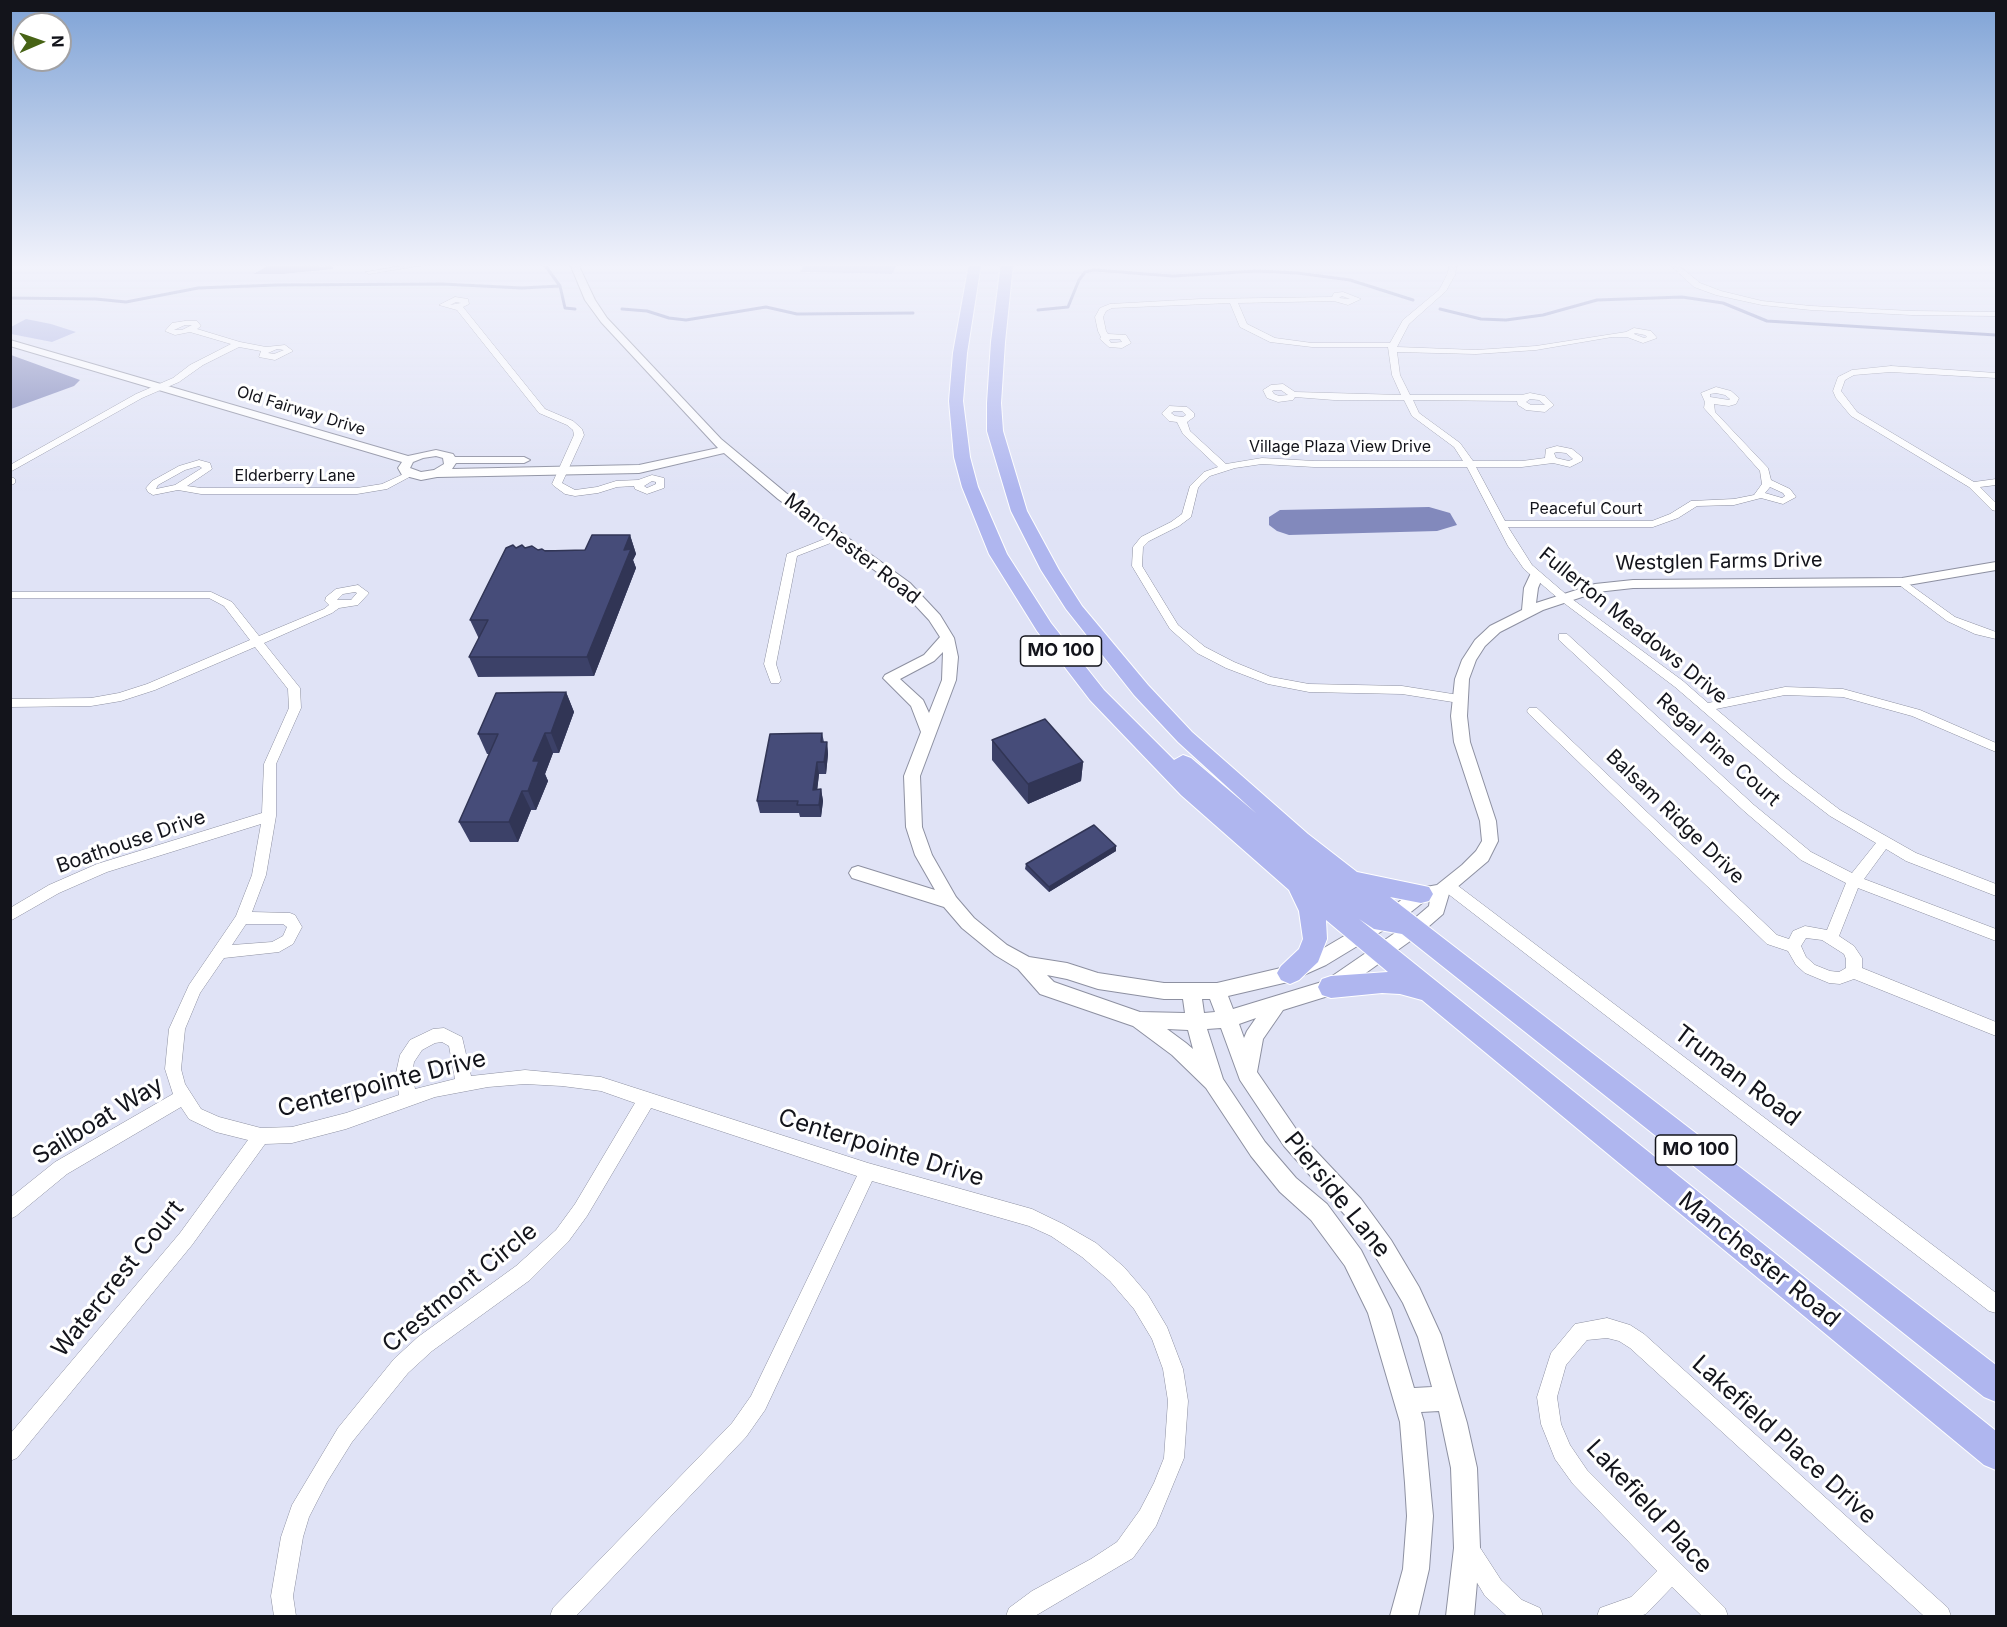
<!DOCTYPE html>
<html>
<head>
<meta charset="utf-8">
<style>
	body { margin:0 }
	#map { position:relative; width:2007px; height:1627px; overflow:hidden; background:#e0e3f6; font-family:Inter,sans-serif }
	canvas { display:block }
	.frame { position:absolute; inset:0; border:12px solid #13141b; pointer-events:none }
	.north { position:absolute; left:12px; top:12px; width:60px; height:60px; box-sizing:border-box; background:#fff; border:2px solid #a1a1a4; border-radius:50%; rotate:88deg; font-size:16px; font-weight:700; line-height:24px; text-align:center; color:#13141b }
	.north::after { content:''; display:block; margin:auto; width:21px; height:27px; background:#476315; clip-path:polygon(50% 0,100% 100%,50% 72%,0 100%) }
</style>
</head>
<body>
<div id="map">
<canvas width="2007" height="1627"></canvas>
<div class="frame"></div>
<div class="north">N</div>
</div>
<script>
const context = document.querySelector('canvas').getContext('2d');
context.lineJoin = 'round';
function fillPath(path, color) {
  context.fillStyle = color;
  context.fill(path, 'evenodd');
}
function shape(rows) {
  const path = new Path2D();
  for (const r of rows) {
    path.moveTo(r[0], r[1]);
    for (let i = 2; i < r.length; i += 2) path.lineTo(r[i], r[i + 1]);
  }
  return path;
}
function stroke(path, color, width, dash) {
  context.strokeStyle = color;
  context.lineWidth = width;
  context.lineCap = dash ? 'butt' : 'round';
  context.setLineDash(dash || []);
  context.stroke(path);
}
function label(font, color, halo, rows, align = 'center') {
  context.font = font + ' Inter,sans-serif';
  context.lineWidth = 6;
  context.setLineDash([]);
  context.textBaseline = 'middle';
  context.strokeStyle = halo;
  context.fillStyle = color;
  for (const [text, x, y, turn = 0] of rows) {
    context.save();
    context.translate(x, y);
    context.rotate((+turn || 0) * Math.PI / 180);
    context.textAlign = isNaN(turn) ? turn : align;
    if (halo) context.strokeText(text, 0, 0);
    context.fillText(text, 0, 0);
    context.restore();
  }
}
fillPath(shape([
	[805,264,897,264,892,274,800,272],
	[26,319,51,324,76,332,52,342,11,334,11,327]
]), '#aab1e2');
fillPath(shape([
	[272,264,333,267,333,269,283,274,253,274],
	[10,355,11,355,80,380,74,386,11,409],
	[1429,507,1450,513,1457,525,1437,531,1289,535,1277,531,1269,525,1269,517,1280,510]
]), '#8289bc');
stroke(shape([
	[544,264,560,286,565,308,575,309],
	[10,298,96,299,126,302,198,288,277,285,442,284,522,288,560,286],
	[622,309,647,311,669,318,686,320,766,307,797,314,913,313],
	[1440,309,1481,319,1506,320,1543,315,1597,300,1682,297,1723,303,1767,321,1996,335],
	[1038,310,1068,307,1079,280,1085,272,1094,270,1173,276,1257,271,1298,273,1350,280,1413,300]
]), '#8289bc', 3);
const minor = shape([
	[413,264,430,264,369,274,365,272,413,264],
	[1450,264,1457,264,1455,275,1446,291,1409,324,1397,347,1476,350,1536,346,1626,332,1634,328,1651,331,1657,338,1643,343,1627,337,1612,337,1536,350,1476,354,1397,352,1400,375,1410,395,1522,395,1530,393,1545,396,1554,405,1545,412,1526,410,1518,405,1517,401,1413,400,1419,413,1460,443,1473,461,1522,461,1545,458,1546,449,1557,446,1572,449,1582,457,1582,461,1570,467,1553,463,1522,467,1476,467,1505,521,1652,521,1670,514,1691,501,1734,499,1754,495,1762,484,1760,471,1704,408,1705,402,1701,393,1716,387,1731,391,1739,398,1736,404,1729,406,1714,404,1715,412,1768,468,1771,480,1790,489,1796,497,1783,504,1761,498,1734,505,1697,506,1678,518,1653,527,1508,527,1532,565,1568,596,1683,681,1708,703,1785,687,1843,689,1920,710,1996,743,1996,752,1912,716,1843,697,1785,695,1716,709,1793,774,1840,810,1916,853,1996,884,1996,896,1906,861,1886,849,1864,879,1996,929,1996,941,1858,888,1839,936,1854,946,1862,958,1862,968,1996,1022,1996,1036,1854,979,1840,984,1829,983,1805,973,1796,965,1788,951,1767,944,1529,714,1527,711,1529,708,1537,708,1777,935,1789,939,1793,931,1805,926,1827,930,1846,883,1801,860,1744,811,1559,640,1559,634,1567,634,1754,805,1811,852,1852,873,1876,843,1830,816,1783,780,1675,687,1560,600,1524,569,1508,546,1467,467,1314,467,1262,464,1235,468,1210,476,1201,484,1198,488,1191,517,1179,526,1149,541,1143,547,1142,566,1178,625,1205,647,1234,662,1271,677,1309,684,1402,686,1459,695,1465,699,1463,702,1459,703,1402,694,1309,692,1268,684,1226,668,1197,653,1170,629,1132,566,1133,547,1141,537,1171,522,1182,514,1190,486,1204,472,1218,467,1183,434,1177,422,1169,421,1163,415,1162,413,1169,406,1187,407,1194,413,1194,417,1187,422,1190,431,1226,464,1262,458,1314,461,1463,461,1454,447,1412,416,1404,400,1334,400,1295,397,1293,400,1278,402,1267,398,1263,390,1271,385,1283,384,1295,392,1401,395,1392,375,1388,347,1312,347,1270,342,1240,327,1230,303,1112,308,1106,311,1103,317,1106,331,1108,334,1126,335,1131,343,1122,348,1109,347,1100,339,1101,337,1098,331,1095,317,1100,308,1110,304,1201,299,1332,297,1334,293,1343,292,1361,299,1348,305,1334,301,1238,303,1247,324,1275,338,1312,343,1390,343,1403,320,1439,290,1447,275,1450,264],
	[1342,296,1350,299,1339,298,1342,296],
	[1635,333,1645,335,1647,337,1644,338,1634,334,1635,333],
	[1111,339,1120,339,1122,342,1111,343,1109,340,1111,339],
	[1275,390,1281,390,1288,395,1279,396,1274,394,1272,391,1275,390],
	[1716,393,1725,395,1730,399,1729,400,1710,397,1710,394,1716,393],
	[1530,399,1539,400,1545,405,1531,405,1526,402,1530,399],
	[1174,411,1182,411,1186,415,1183,417,1175,416,1171,413,1174,411],
	[1557,452,1566,453,1573,459,1569,461,1556,458,1554,453,1557,452],
	[1770,487,1783,493,1785,496,1782,498,1765,493,1770,487],
	[1806,938,1822,940,1844,954,1846,959,1846,968,1839,972,1830,971,1815,965,1806,957,1801,946,1806,938],
	[1669,264,1677,264,1700,283,1721,291,1762,301,1811,306,1912,311,1996,312,1996,316,1912,315,1811,310,1762,305,1716,295,1694,287,1669,264],
	[455,297,468,299,469,304,463,307,545,409,573,421,582,429,584,435,562,483,575,490,597,487,616,481,638,480,652,475,664,478,664,488,647,494,635,489,634,486,617,487,598,493,575,496,565,494,554,486,552,484,574,435,573,430,567,425,539,413,457,310,439,305,455,297],
	[456,302,461,303,450,305,456,302],
	[652,481,656,482,656,484,647,488,644,486,652,481],
	[185,321,197,321,201,326,197,329,240,342,266,347,285,345,293,351,275,360,259,357,261,351,239,347,203,365,179,382,142,398,10,472,10,465,136,394,173,378,190,365,231,344,190,332,175,335,165,331,172,323,185,321],
	[185,325,192,325,182,330,174,330,185,325],
	[277,349,284,350,274,354,268,353,277,349],
	[1891,366,1996,373,1996,378,1891,372,1866,374,1854,375,1845,380,1841,391,1857,412,1974,482,1996,479,1996,485,1980,487,1996,503,1996,511,1992,510,1969,487,1851,416,1836,398,1833,391,1838,377,1852,370,1891,366],
	[199,460,210,463,212,469,187,486,201,488,357,488,382,484,410,471,415,474,387,489,357,494,201,494,178,490,153,495,148,492,146,488,152,481,179,466,199,460],
	[199,466,202,468,175,485,156,489,158,485,185,470,199,466],
	[10,476,15,479,15,483,10,486,10,476],
	[837,534,841,535,841,539,797,556,776,664,781,680,779,683,771,683,764,664,787,554,837,534],
	[1902,579,1955,617,1996,632,1996,639,1975,634,1947,621,1898,584,1898,580,1902,579],
	[358,585,369,593,358,605,339,608,332,613,264,643,300,688,301,708,276,764,276,816,266,875,252,912,290,913,295,915,302,927,293,944,279,952,224,958,200,993,185,1029,181,1069,185,1084,201,1109,219,1117,261,1128,292,1127,346,1113,399,1095,396,1073,400,1055,410,1040,433,1029,444,1028,462,1037,471,1076,525,1070,601,1077,868,1163,1032,1209,1063,1224,1096,1243,1124,1267,1148,1295,1167,1327,1183,1369,1188,1401,1184,1458,1156,1526,1133,1558,1035,1616,1006,1616,1009,1608,1032,1591,1091,1559,1117,1542,1140,1510,1154,1483,1164,1458,1168,1401,1163,1369,1152,1339,1134,1309,1110,1281,1082,1257,1051,1236,1029,1226,872,1181,765,1410,746,1437,576,1616,550,1616,553,1608,732,1423,751,1396,857,1176,651,1108,587,1216,568,1242,530,1280,432,1351,408,1373,352,1442,327,1482,309,1517,303,1537,293,1596,296,1616,274,1616,271,1596,281,1537,292,1505,338,1428,394,1359,418,1337,516,1266,556,1230,575,1204,635,1103,601,1091,562,1086,525,1084,488,1087,435,1097,346,1129,292,1143,265,1144,192,1245,17,1458,10,1461,10,1434,180,1233,248,1140,216,1132,189,1119,181,1107,67,1174,16,1216,10,1219,10,1198,55,1162,173,1094,165,1069,169,1029,189,985,236,916,252,875,261,824,107,872,59,893,10,921,10,908,49,885,97,864,262,813,264,764,289,708,288,689,255,647,155,690,121,701,91,706,10,707,10,699,91,698,119,693,147,684,250,640,224,606,209,598,10,598,10,592,211,592,232,602,259,636,324,609,329,605,325,601,326,597,336,589,358,585],
	[355,592,357,593,351,600,337,600,343,594,355,592],
	[246,924,283,924,287,927,283,936,272,942,232,945,246,924],
	[442,1042,449,1046,455,1079,415,1089,412,1073,414,1062,422,1050,435,1043,442,1042],
	[1448,880,1453,882,1996,1293,1996,1313,1989,1311,1443,890,1441,886,1443,882,1448,880],
	[1607,1318,1630,1325,1644,1334,1948,1608,1951,1616,1924,1616,1630,1348,1619,1341,1607,1338,1587,1340,1566,1365,1557,1397,1561,1424,1570,1445,1587,1470,1725,1608,1728,1616,1702,1616,1672,1587,1646,1614,1640,1616,1597,1616,1600,1608,1631,1597,1657,1571,1573,1484,1555,1459,1541,1424,1537,1397,1551,1353,1575,1324,1607,1318],
	[1469,1540,1477,1543,1501,1580,1522,1600,1540,1608,1543,1616,1507,1616,1485,1596,1458,1551,1461,1543,1469,1540]
]);
const tertiary = shape([
	[570,264,578,264,595,300,607,318,721,439,786,493,910,583,940,615,954,638,958,657,956,680,920,776,922,827,932,855,956,897,974,918,1007,945,1029,957,1067,963,1098,973,1164,983,1217,983,1285,967,1312,955,1390,909,1415,889,1437,885,1462,865,1476,851,1482,841,1480,821,1454,742,1451,716,1455,679,1462,660,1475,640,1490,626,1522,610,1524,588,1531,573,1536,572,1543,576,1538,588,1536,603,1595,584,1633,580,1902,578,1996,562,1996,570,1902,586,1633,588,1597,592,1543,610,1500,632,1485,646,1476,660,1469,679,1467,716,1470,742,1496,821,1498,841,1488,861,1449,894,1443,914,1420,934,1338,993,1283,1010,1263,1039,1257,1072,1298,1132,1361,1199,1391,1240,1419,1287,1441,1335,1467,1423,1477,1468,1480,1548,1474,1616,1446,1616,1454,1548,1451,1468,1439,1411,1421,1412,1424,1422,1433,1516,1429,1569,1418,1616,1390,1616,1403,1569,1407,1516,1405,1483,1400,1422,1368,1313,1345,1266,1311,1220,1280,1192,1251,1156,1206,1088,1172,1055,1133,1026,1040,994,1018,969,995,955,962,928,944,907,852,878,849,873,852,868,858,866,935,890,915,855,906,827,904,776,921,732,911,706,883,678,885,675,924,655,940,637,929,620,900,589,778,499,724,453,639,473,437,477,421,480,402,475,398,468,402,462,10,346,10,340,408,456,436,450,453,454,455,457,524,457,530,460,524,463,456,463,452,469,639,465,718,448,601,322,585,300,570,264],
	[436,456,443,458,444,464,434,470,421,472,410,468,413,462,423,458,436,456],
	[943,652,942,680,929,713,923,700,900,679,934,661,943,652],
	[1430,899,1429,906,1408,924,1325,981,1233,1009,1228,996,1288,982,1326,965,1402,919,1426,900,1430,899],
	[1047,975,1067,979,1098,989,1164,999,1183,999,1185,1013,1140,1012,1054,982,1047,975],
	[1202,999,1210,999,1215,1012,1204,1013,1202,999],
	[1256,1018,1247,1031,1244,1038,1239,1024,1256,1018],
	[1221,1028,1240,1080,1284,1146,1345,1215,1375,1256,1403,1303,1418,1337,1432,1387,1414,1388,1391,1310,1361,1250,1327,1204,1296,1178,1265,1142,1223,1079,1207,1029,1221,1028],
	[1167,1029,1188,1030,1193,1049,1186,1043,1167,1029]
]);
const trunk = shape([
	[969,264,981,264,967,353,963,401,970,457,978,487,1007,554,1051,623,1104,690,1174,760,1183,755,1191,758,1257,814,1178,742,1134,695,1066,609,1041,570,1011,511,987,431,987,403,991,342,1001,264,1013,264,1005,342,1001,403,1003,431,1027,511,1059,570,1082,606,1148,685,1192,732,1308,834,1357,872,1429,887,1433,894,1429,901,1421,903,1390,897,1996,1365,1996,1402,1984,1397,1402,934,1374,929,1359,919,1996,1431,1996,1470,1984,1465,1422,1000,1400,994,1382,993,1331,998,1322,995,1318,987,1322,979,1331,976,1388,972,1326,920,1327,939,1318,962,1299,980,1290,984,1281,980,1277,973,1281,966,1299,949,1303,939,1299,911,1289,890,1181,795,1090,700,1037,631,989,554,962,487,954,457,949,401,953,353,969,264]
]);
stroke(minor, '#8d90a1', 1);
stroke(tertiary, '#8d90a1', 2);
stroke(trunk, '#fff', 2);
fillPath(minor, '#fff');
fillPath(tertiary, '#fff');
fillPath(trunk, '#afb6ef');
fillPath(shape([
	[630,535,636,554,633,560,636,568,594,676,478,677,469,657,479,639,470,620,516,548,525,548,538,550,585,550],
	[566,692,574,712,559,753,553,753,545,774,548,781,536,810,531,810,518,842,470,842,459,822,490,754,487,754,478,734],
	[822,733,824,742,827,742,828,754,826,774,819,774,817,790,821,789,823,801,821,817,800,817,799,813,760,813,757,801],
	[992,740,1083,762,1081,781,1028,804,992,760],
	[1116,846,1116,851,1049,892,1025,869,1026,864]
]), '#3c4168');
fillPath(shape([
	[630,535,636,554,633,560,636,568,594,676,587,657,624,550],
	[566,692,574,712,559,753,551,733],
	[545,733,553,753,545,774,548,781,536,810,528,791,533,761],
	[827,742,828,754,826,774,824,762],
	[817,762,819,774,816,801,813,790],
	[1083,762,1081,781,1028,804,1028,784],
	[821,789,823,801,821,817,819,805],
	[522,791,531,810,518,842,509,822],
	[1116,846,1116,851,1049,892,1049,887]
]), '#313555');
const building = shape([
	[592,535,630,535,624,550,631,549,587,657,469,657,488,620,470,620,506,548,513,545,516,548,522,545,525,548,532,546,538,550,542,549,545,551,585,550,592,535],
	[566,692,551,733,545,733,533,761,539,761,528,791,522,791,509,822,459,822,498,734,478,734,496,693,566,692],
	[1045,719,1083,762,1028,784,992,740,1045,719],
	[822,733,821,742,827,742,824,762,817,762,813,790,821,789,819,805,797,805,798,801,757,801,770,734,822,733],
	[1094,825,1116,846,1049,887,1026,864,1094,825]
]);
fillPath(building, '#464c79');
stroke(building, '#313555', 1.5);
const sky = context.createLinearGradient(0, 0, 0, 491);
sky.addColorStop(0, '#7fa3d6');
sky.addColorStop(0.54, '#f1f2fb');
sky.addColorStop(1, '#f1f2fb00');
context.fillStyle = sky;
context.fillRect(0, 0, 2007, 491);
label('16px', '#13141b', '#fff', [
	["Old Fairway Drive",301,411,17],
	["Village Plaza View Drive",1340,447],
	["Elderberry Lane",295,476],
	["Peaceful Court",1586,509]
]);
for (const [x, y, w] of [
	[1061,651,81],
	[1696,1150,81]
]) {
  const box = new Path2D();
  box.roundRect(x - w / 2, y - 15, w, 30, 4.5);
  context.fillStyle = '#fff';
  context.fill(box);
  stroke(box, '#13141b', 1.5);
}
label('bold 18px', '#13141b', null, [
	["MO 100",1061,651],
	["MO 100",1696,1150]
]);
label('20px', '#13141b', '#fff', [
	["Manchester Road",852,549,38],
	["Westglen Farms Drive",1719,562,-1],
	["Fullerton Meadows Drive",1633,626,39],
	["Regal Pine Court",1718,750,42],
	["Balsam Ridge Drive",1675,817,44],
	["Boathouse Drive",131,842,-19]
]);
label('24px', '#13141b', '#fff', [
	["Truman Road",1737,1076,37],
	["Centerpointe Drive",382,1084,-14],
	["Sailboat Way",98,1121,-31],
	["Centerpointe Drive",881,1148,17],
	["Pierside Lane",1337,1195,51],
	["Manchester Road",1759,1260,39],
	["Watercrest Court",118,1279,-51],
	["Crestmont Circle",460,1288,-39],
	["Lakefield Place Drive",1784,1440,42],
	["Lakefield Place",1649,1507,47]
]);
</script>
</body>
</html>
